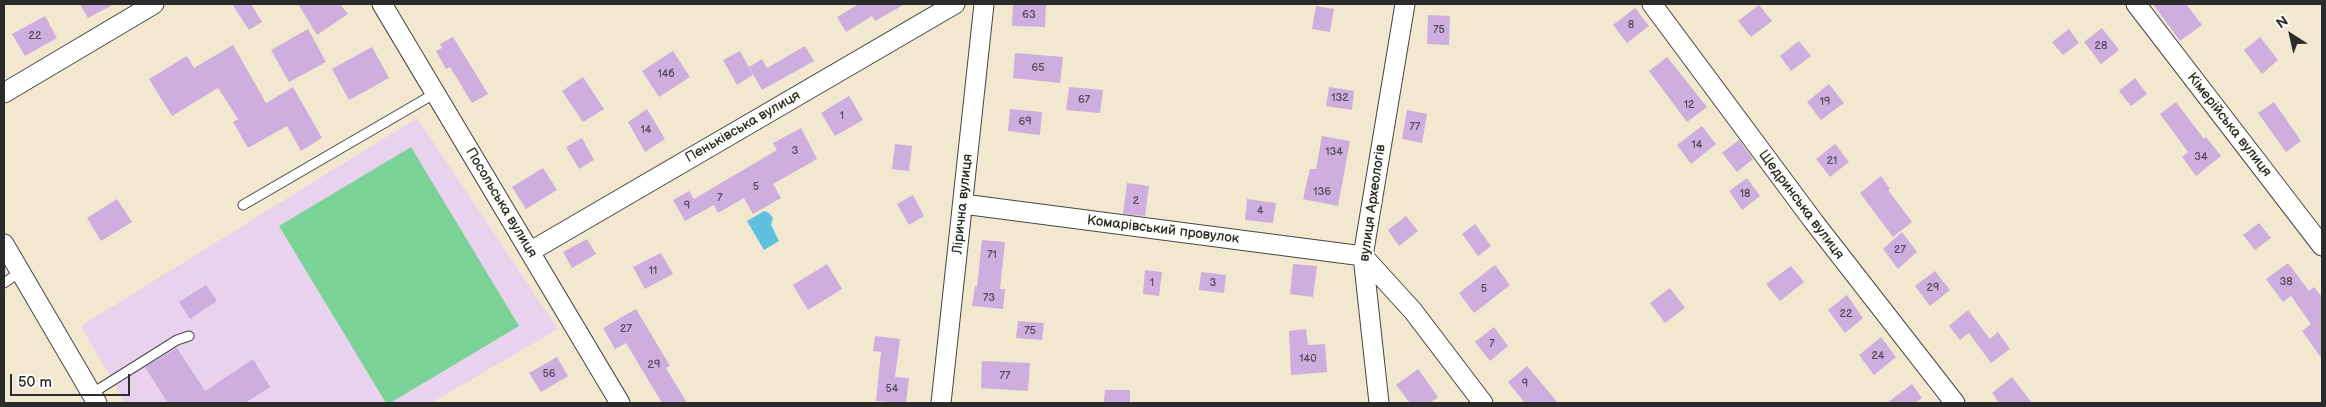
<!DOCTYPE html>
<html>
<head>
<meta charset="utf-8">
<style>
	body { margin:0 }
	#map { position:relative; width:2326px; height:407px; overflow:hidden; background:#f1e8cf; font-family:"Balsamiq Sans",sans-serif }
	canvas { display:block }
	.frame { position:absolute; inset:0; border:5px solid #2b2b2b; pointer-events:none }
	.north { position:absolute; left:2266px; top:10px; width:50px; height:50px; -webkit-text-stroke:4px #fdfcf7; paint-order:stroke; rotate:325deg; font-size:14px; font-weight:700; line-height:20px; text-align:center; color:#2b2b2b }
	.north::after { content:''; display:block; margin:auto; width:18px; height:22px; background:#2b2b2b; clip-path:polygon(50% 0,100% 100%,50% 72%,0 100%) }
	.scale { position:absolute; left:10px; top:374px; width:120px; height:22px; box-sizing:border-box; border:2px solid #2b2b2b; border-top:0; padding-left:6px; font-size:15px; line-height:18px; white-space:nowrap; color:#2b2b2b; -webkit-text-stroke:4px #fdfcf7; paint-order:stroke }
</style>
</head>
<body>
<div id="map">
<canvas width="2326" height="407"></canvas>
<div class="frame"></div>
<div class="north">N</div>
<div class="scale">50 m</div>
</div>
<script>
const context = document.querySelector('canvas').getContext('2d');
context.lineJoin = 'round';
function fillPath(path, color) {
  context.fillStyle = color;
  context.fill(path, 'evenodd');
}
function shape(rows) {
  const path = new Path2D();
  for (const r of rows) {
    path.moveTo(r[0], r[1]);
    for (let i = 2; i < r.length; i += 2) path.lineTo(r[i], r[i + 1]);
  }
  return path;
}
function stroke(path, color, width, dash) {
  context.strokeStyle = color;
  context.lineWidth = width;
  context.lineCap = dash ? 'butt' : 'round';
  context.setLineDash(dash || []);
  context.stroke(path);
}
function label(font, color, halo, rows, align = 'center') {
  context.font = font + ' "Balsamiq Sans",sans-serif';
  context.lineWidth = 4.5;
  context.setLineDash([]);
  context.textBaseline = 'middle';
  context.strokeStyle = halo;
  context.fillStyle = color;
  for (const [text, x, y, turn = 0] of rows) {
    context.save();
    context.translate(x, y);
    context.rotate((+turn || 0) * Math.PI / 180);
    context.textAlign = isNaN(turn) ? turn : align;
    if (halo) context.strokeText(text, 0, 0);
    context.fillText(text, 0, 0);
    context.restore();
  }
}
fillPath(shape([
	[417,118,558,329,431,403,125,403,81,326]
]), '#e8d2ee');
fillPath(shape([
	[411,147,519,326,390,403,386,403,279,226]
]), '#7bd296');
fillPath(shape([
	[764,211,769,213,773,218,771,225,779,241,764,250,747,221]
]), '#61bfdf');
fillPath(shape([
	[80,4,114,4,88,18],
	[232,4,251,4,262,22,249,30],
	[298,4,340,4,348,14,317,35],
	[859,4,905,4,875,21,872,16,846,32,837,17],
	[1013,4,1046,4,1045,27,1012,26],
	[2153,4,2186,4,2202,25,2180,41],
	[1759,5,1772,21,1751,37,1738,21],
	[1316,6,1334,9,1330,32,1312,29],
	[1635,8,1649,26,1627,43,1613,25],
	[1428,15,1450,16,1449,45,1427,44],
	[45,16,57,38,25,56,12,34],
	[2102,28,2119,50,2101,64,2084,42],
	[308,29,326,62,289,82,271,50],
	[2069,29,2079,43,2063,55,2052,42],
	[453,37,488,94,472,103,450,67,446,69,436,51,442,48,440,44],
	[2260,37,2278,60,2262,74,2244,50],
	[1799,41,1811,56,1791,71,1780,56],
	[233,45,266,103,293,87,322,138,301,151,287,126,248,148,233,122,238,119,218,88,172,116,149,79,187,56,194,68],
	[805,46,814,61,762,90,749,67,762,59,767,68],
	[372,47,389,78,349,100,332,69],
	[673,51,690,77,659,97,642,71],
	[740,51,753,75,737,85,723,60],
	[1015,53,1063,57,1060,83,1013,78],
	[1667,57,1707,107,1687,122,1649,71],
	[583,77,604,109,583,122,562,91],
	[2135,78,2147,94,2131,106,2119,91],
	[1829,84,1844,103,1821,120,1807,102],
	[1069,87,1103,90,1100,113,1066,110],
	[1329,87,1354,91,1352,110,1326,106],
	[849,96,863,120,835,136,821,113],
	[2176,102,2204,139,2206,137,2221,156,2196,176,2182,157,2188,152,2160,114],
	[2274,102,2301,141,2286,152,2258,113],
	[647,109,665,139,645,152,628,122],
	[1010,109,1042,112,1040,135,1008,131],
	[1407,110,1427,114,1422,143,1402,139],
	[1702,126,1716,144,1691,164,1677,145],
	[801,128,817,159,773,184,781,198,753,214,744,198,718,213,714,205,685,221,673,200,689,191,694,199,777,150,773,143],
	[1322,136,1350,141,1338,206,1303,199,1310,169,1316,169],
	[582,138,594,160,579,169,566,147],
	[1739,140,1753,159,1737,172,1722,153],
	[895,144,912,146,909,171,892,169],
	[1835,144,1849,162,1830,177,1816,159],
	[543,168,557,190,526,209,512,187],
	[1881,176,1890,189,1888,190,1912,222,1893,237,1860,193],
	[1747,178,1760,196,1742,210,1729,191],
	[1127,183,1149,186,1145,216,1123,214],
	[913,195,924,216,909,225,897,204],
	[117,199,132,222,101,241,87,218],
	[1247,199,1276,203,1273,223,1245,220],
	[1406,216,1418,231,1399,246,1388,230],
	[2259,223,2271,238,2255,250,2243,235],
	[1475,224,1491,246,1478,256,1462,234],
	[1902,232,1917,252,1898,269,1883,249],
	[587,239,596,254,572,268,563,252],
	[982,240,1005,242,1000,289,1005,289,1003,309,972,306,975,286,977,287],
	[661,253,673,274,645,289,633,267],
	[2288,263,2309,291,2314,287,2322,297,2322,359,2302,331,2311,324,2291,296,2283,302,2266,279],
	[827,264,842,289,808,310,793,285],
	[1293,264,1317,266,1313,297,1290,294],
	[1495,265,1510,285,1474,313,1459,293],
	[1791,266,1804,282,1780,301,1766,284],
	[1145,270,1162,272,1159,296,1143,294],
	[1935,271,1950,290,1930,306,1915,286],
	[1201,272,1226,275,1224,293,1199,290],
	[206,285,217,301,190,319,179,302],
	[1670,288,1685,308,1665,323,1650,303],
	[1847,295,1863,318,1845,333,1828,310],
	[636,309,670,366,666,368,687,403,662,403,626,343,615,349,603,328],
	[1968,310,1990,339,1998,332,2010,349,1991,363,1969,333,1960,340,1949,326],
	[1018,321,1044,323,1042,340,1016,338],
	[1494,327,1508,346,1490,361,1475,342],
	[1306,329,1308,345,1325,344,1327,372,1291,375,1289,331],
	[875,336,900,339,895,377,909,378,906,403,876,401,881,352,873,351],
	[1881,337,1896,357,1874,375,1859,355],
	[177,348,205,391,253,359,270,387,245,403,168,403,145,367],
	[557,357,568,376,541,392,529,373],
	[982,361,1030,363,1028,391,981,388],
	[1527,366,1543,385,1558,403,1525,403,1508,382],
	[1418,369,1438,397,1430,403,1410,403,1396,385],
	[2012,377,2032,403,1999,403,1992,393],
	[1912,384,1922,398,1915,403,1887,403],
	[1105,390,1130,390,1130,403,1104,403]
]), '#ceaddf');
const service = shape([
	[243,205,434,94],
	[4,283,20,272],
	[91,394,177,340,189,336]
]);
const minor = shape([
	[382,4,620,403],
	[1652,4,1814,222,1955,403],
	[2136,4,2322,246],
	[4,93,154,4],
	[963,204,1363,256,1413,311,1483,403],
	[4,244,97,403],
	[531,251,955,4],
	[941,403,984,4],
	[1379,403,1363,256,1405,4]
]);
stroke(service, '#494744', 11);
stroke(minor, '#494744', 21);
stroke(service, '#fff', 9);
stroke(minor, '#fff', 19);
label('11px', '#544c58', null, [
	["63",1029,15],
	["8",1631,25],
	["75",1439,30],
	["22",35,36],
	["28",2101,46],
	["65",1038,68],
	["14б",666,74],
	["132",1340,98],
	["67",1084,100],
	["19",1825,102],
	["12",1689,105],
	["1",842,116],
	["69",1025,122],
	["77",1415,127],
	["14",646,130],
	["14",1697,145],
	["3",795,151],
	["134",1334,152],
	["34",2201,157],
	["21",1832,161],
	["5",756,187],
	["136",1322,192],
	["18",1745,194],
	["7",720,198],
	["2",1136,201],
	["9",687,206],
	["4",1260,211],
	["27",1900,250],
	["71",992,255],
	["11",653,271],
	["38",2286,282],
	["1",1152,283],
	["3",1213,283],
	["29",1933,288],
	["5",1484,289],
	["73",989,298],
	["22",1846,314],
	["27",626,329],
	["75",1030,331],
	["7",1492,344],
	["24",1878,356],
	["140",1308,359],
	["29",654,365],
	["56",549,374],
	["77",1005,376],
	["9",1525,384],
	["54",892,389]
]);
label('14px', '#2b2b2b', '#fdfcf7', [
	["Кімерійська вулиця",2229,125,52],
	["Пеньківська вулиця",743,127,-30],
	["Посольська вулиця",501,203,59],
	["вулиця Археологів",1373,203,-82],
	["Лірична вулиця",963,204,-84],
	["Щедринська вулиця",1801,205,53],
	["Комарівський провулок",1163,230,7]
]);
</script>
</body>
</html>
